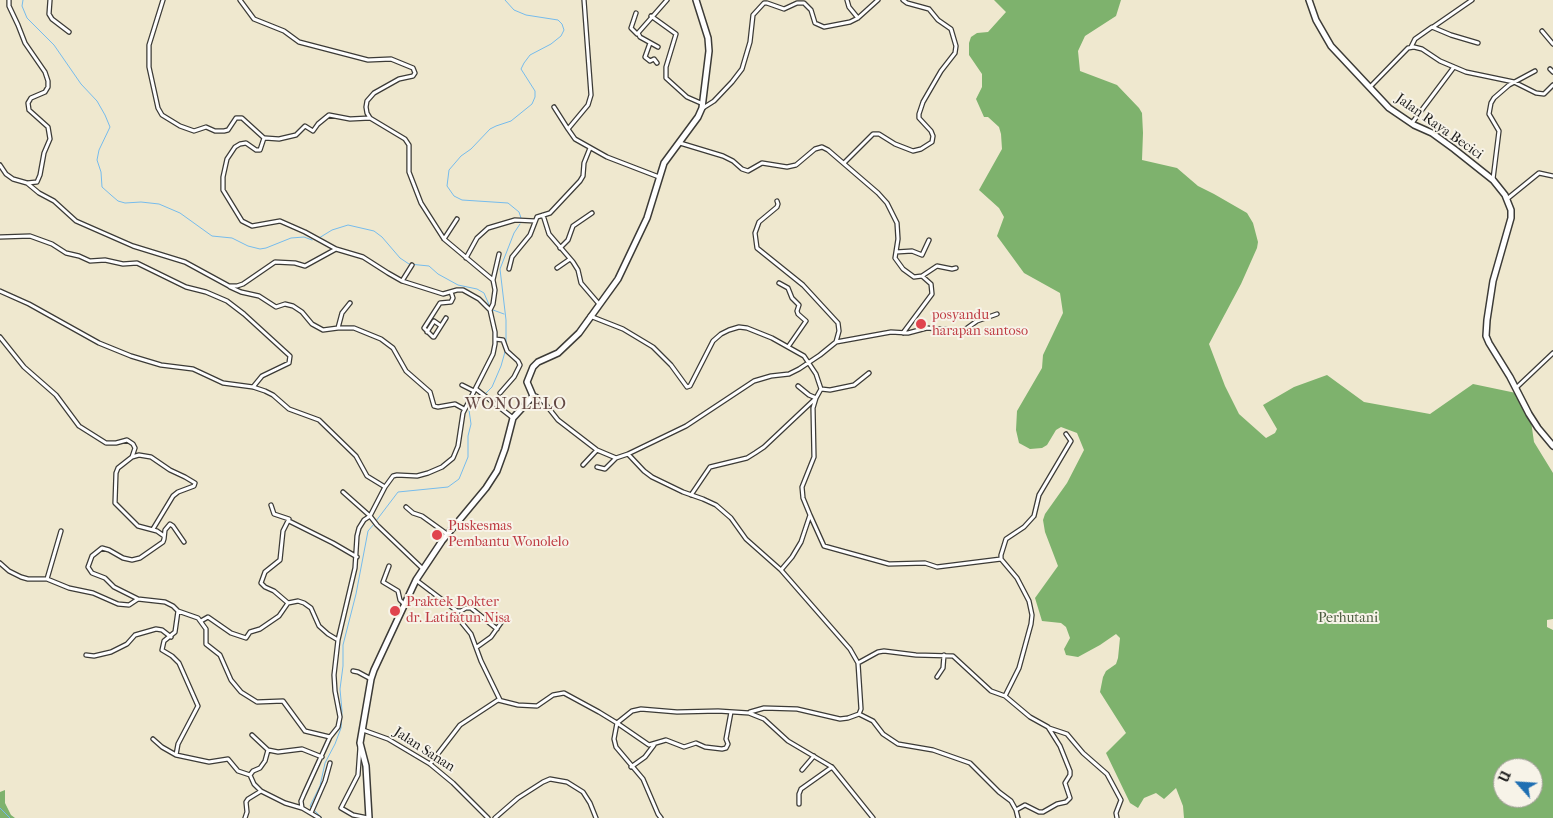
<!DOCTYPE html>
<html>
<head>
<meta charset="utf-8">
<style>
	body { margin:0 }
	#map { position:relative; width:1553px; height:818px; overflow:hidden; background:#efe8cf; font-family:"IM FELL French Canon",serif }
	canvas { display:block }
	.north { position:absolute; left:1493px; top:758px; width:50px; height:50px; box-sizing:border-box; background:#f7f3e8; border:1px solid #9f9d96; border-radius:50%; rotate:296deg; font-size:14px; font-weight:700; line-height:20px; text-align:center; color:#1c1c1c }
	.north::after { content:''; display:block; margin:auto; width:18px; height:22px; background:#1f6fb2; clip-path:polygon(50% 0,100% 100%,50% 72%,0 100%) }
</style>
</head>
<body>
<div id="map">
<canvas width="1553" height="818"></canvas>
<div class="north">U</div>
</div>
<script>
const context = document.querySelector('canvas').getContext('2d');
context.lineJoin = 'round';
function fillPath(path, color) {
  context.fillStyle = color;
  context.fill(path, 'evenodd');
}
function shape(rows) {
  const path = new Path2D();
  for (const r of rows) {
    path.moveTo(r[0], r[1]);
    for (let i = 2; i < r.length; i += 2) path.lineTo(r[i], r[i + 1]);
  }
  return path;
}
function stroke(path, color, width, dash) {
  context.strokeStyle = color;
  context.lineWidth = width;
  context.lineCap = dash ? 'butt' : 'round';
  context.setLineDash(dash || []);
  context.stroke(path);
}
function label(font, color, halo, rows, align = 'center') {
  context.font = font + ' "IM FELL French Canon",serif';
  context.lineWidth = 4;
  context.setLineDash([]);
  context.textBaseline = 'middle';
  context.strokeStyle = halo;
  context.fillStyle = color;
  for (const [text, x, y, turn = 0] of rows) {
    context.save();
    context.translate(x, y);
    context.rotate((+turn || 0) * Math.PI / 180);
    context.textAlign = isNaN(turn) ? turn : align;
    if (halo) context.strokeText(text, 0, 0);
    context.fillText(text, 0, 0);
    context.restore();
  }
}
fillPath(shape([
	[994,0,1121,0,1116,16,1085,36,1078,51,1080,71,1117,85,1139,108,1142,113,1143,133,1142,160,1177,168,1198,186,1214,194,1247,213,1253,223,1258,242,1257,248,1241,284,1209,344,1225,386,1239,414,1266,438,1275,433,1277,429,1263,405,1294,387,1327,375,1364,402,1430,414,1473,384,1516,393,1531,421,1534,442,1553,473,1553,619,1547,620,1547,627,1553,630,1553,818,1184,818,1183,806,1176,788,1164,799,1156,793,1144,798,1138,808,1130,803,1106,753,1126,733,1100,692,1103,677,1106,671,1116,664,1118,658,1120,638,1116,634,1100,645,1078,657,1066,655,1064,649,1070,638,1066,627,1061,623,1042,621,1035,598,1058,566,1045,532,1043,520,1045,514,1067,483,1084,450,1077,433,1061,427,1056,430,1047,445,1042,448,1030,449,1019,443,1016,430,1017,411,1042,368,1043,355,1063,313,1060,293,1024,273,997,236,1004,217,999,208,979,190,1002,149,1001,134,999,127,988,117,984,117,976,99,982,87,982,74,969,55,969,43,971,37,977,33,988,32,1006,12],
	[1503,768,1533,768,1533,798,1503,798],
	[5,790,5,803,11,815,15,818,0,818,0,792]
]), '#7eb26d');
stroke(shape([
	[23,0,22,6,27,18,54,45,81,84,97,101,105,115,110,127,99,150,97,160,101,172,102,187,111,195,118,201,125,203,141,202,159,204,180,213,212,236,232,238,248,246,260,249,266,248,291,238,304,237,312,240],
	[505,0,514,10,526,15,558,20,562,24,564,30,561,36,551,44,530,55,524,63,521,69,535,91,535,97,532,104,511,121,496,126,490,129,471,149,461,156,449,170,447,186,454,196,462,200,508,203,519,212,521,218],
	[319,238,332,230,348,225,374,231,382,237,400,258,409,264,429,266,438,274,458,285,477,289,484,293,490,307],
	[493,310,504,314],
	[506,343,506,320,500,269,514,233,520,224],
	[376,521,398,492,448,487,459,479,468,457,468,436,471,424,469,410,492,387,501,366,505,352],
	[0,808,10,818],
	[322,818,310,806,320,786,325,763,335,744,341,728,342,711,340,689,343,666,343,645,356,594,368,531,374,524]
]), '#75bbec', 1);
const minor = shape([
	[50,0,49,14,52,19,69,32],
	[163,0,149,45,149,67,158,108,162,115,180,126,194,131,206,127,215,131,224,131,228,130,236,118,242,118,264,138,260,150,256,150,246,143,240,144,235,147,227,159,223,177,223,190,242,221,252,226,280,221,305,232,336,249,363,257,388,273,402,281,443,294,457,290,463,290,479,299,490,310,495,332,495,344,493,354,463,413,458,446,453,458,442,467,428,473,417,476,397,475,393,476,385,487,370,516,364,520,359,528,357,536,355,568,338,640,334,675,335,691,340,717,338,727,330,737,304,794,301,801,302,808],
	[240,0,254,19,284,31,299,42,368,60,391,59,413,68,415,73,413,76,399,79,374,93,367,101,366,107,367,113,370,118,405,139,409,145,409,172,421,203,444,239,493,280,495,290,493,304,490,310],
	[584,0,591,95,588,105,568,129,575,139,607,157,659,177],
	[847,0,849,7,858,18],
	[636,13,631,28,637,34],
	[651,16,676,34,666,67,666,78,687,97,703,104],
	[1433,27,1472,0],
	[1542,31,1553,44],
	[650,43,645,57,650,61,654,59,657,63],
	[658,47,640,37,638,33,667,0],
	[1411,47,1415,39,1432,27,1451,35,1478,43],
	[1550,69,1553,72],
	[1370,87,1408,48,1414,47,1422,49,1440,61,1466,72,1514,82,1536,93,1544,94,1553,85],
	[554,107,568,129],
	[703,108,714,101,732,82,742,69,750,42,753,15,764,3,767,3,784,9,797,3,804,3,811,10,815,23,824,27,850,22,858,18,878,0],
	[1412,123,1454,67],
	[265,138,279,139,296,135,305,126,313,131,318,124,329,115,350,119,370,118],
	[680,143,723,156,733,161,742,169,748,171,762,163,787,167,796,165,815,149,822,147,828,150,878,193,887,203,897,223,898,239,895,258,903,269,914,277,922,276,937,266,952,269,956,268],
	[844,163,873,134,879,134,895,144,913,151,921,149,932,142,933,136,931,131,919,118,919,114,923,102,941,71,955,53,956,46,951,29,938,20,929,9,907,3,903,0],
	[0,165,6,174,13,179,27,183,37,182,40,175,44,153,50,139,48,127,29,110,28,103,31,98,45,92,48,87,48,81,45,72,25,43,18,25,9,6,9,0],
	[1493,179,1499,131,1489,114,1491,103,1494,98,1509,85,1535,71],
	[27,183,39,193,54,201,76,221,133,246,185,262,229,286,237,286,243,284,275,262,295,263,305,266,336,249],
	[1507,199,1539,173,1553,176],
	[543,215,549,234,573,262,578,270,581,283,599,304],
	[0,237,30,236,52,244,66,253,79,256,90,261,105,260,123,264,137,263,186,287,206,292,227,301,244,314,290,356,289,363,262,376,253,387],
	[444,239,457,219],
	[560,248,568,240,573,226,592,213],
	[896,252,912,251,922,255,929,240],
	[466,258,477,238,488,228,515,220,535,221],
	[557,268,570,259],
	[509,269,512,257,530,235,537,217,550,213,580,181,583,176,584,163,590,148],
	[493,280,499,254],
	[402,281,412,265],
	[779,283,788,288,792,298,799,305,797,311,798,314,806,321,788,347],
	[230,287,241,292,259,296,276,307,285,304,293,306,302,312,312,324,323,330,338,328,342,313,350,303],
	[0,291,29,304,99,343,131,356,161,365,193,369,223,383,253,387,265,391,273,395,289,409,319,420,356,456,367,476,385,487],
	[590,316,623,329,653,347,671,365,687,387,690,386,713,341,721,334,729,330,739,327,747,328,772,338,804,356,816,374,821,389,816,398,813,408,814,457,802,487,803,498,810,515,801,542,792,557,781,570],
	[446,318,434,337,433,337,424,328,440,303,451,302,453,298,451,292],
	[338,328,354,328,381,339,393,348,406,371,430,392,434,406,438,407,455,404,464,409],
	[427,332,434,321,441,326],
	[903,333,932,294,931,284,922,276],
	[0,337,24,367,56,395,79,426,106,443,116,443,127,440,133,444,135,448,132,457,118,468,116,473,115,503,138,526,157,531,164,536],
	[495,339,503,340,507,351,518,361,520,365,514,377,500,393],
	[836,342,891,332,908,333,927,328,963,331,977,321,997,314],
	[462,385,474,391],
	[1516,388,1553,353],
	[476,389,513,418],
	[821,389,830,390,854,385,869,373],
	[533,396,536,396,543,401,558,420,597,450,616,458,628,454,644,471,652,477,683,492,703,499,716,505,731,518,746,539,781,570,850,649,858,663,861,709,859,714],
	[628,454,686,426,754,381,771,376,789,374,799,369,820,355,836,342,839,331,838,323,803,285,757,248,755,233,759,222,777,207,778,204,777,201],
	[132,457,139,455,151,457,170,470,185,477,195,483,194,486,178,492,173,496,153,529],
	[583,465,597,450],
	[597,467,605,469,616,458],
	[343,492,370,516,377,525,423,569],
	[691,495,710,467,747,458,755,453,764,447,816,398,809,395,798,386],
	[271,505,274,514,289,519,283,531,280,560,265,572,261,583,265,587,274,591,288,603],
	[406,507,413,513,422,516,447,534],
	[810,515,824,546,889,564,925,563,937,567,1001,559,1017,578,1029,601,1032,615,1031,624,1019,668,1005,696],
	[289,521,333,543,357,557],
	[61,531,47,579,69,588,93,593,118,604,129,605,138,599,165,602,173,606,178,611,198,618,206,629,206,644,220,655,231,680,241,692,257,702,283,701,305,731,330,737],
	[1001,559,1001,555,1006,539,1024,527,1034,516,1039,495,1071,441,1066,434],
	[0,563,9,571,21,577,28,579,47,579],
	[389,566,383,582,398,591,400,600,404,604],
	[416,580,457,611,458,618,471,634,481,661,500,700],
	[138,599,114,587,105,578,92,573,88,567,92,556,102,548,109,550,123,558,132,560,140,558,163,542,164,539,165,530,170,524,173,526,184,542],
	[457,611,461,611,466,608,471,608,497,629],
	[201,621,208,617,231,633,246,638,250,632,260,629,279,616,288,603,298,601,304,603,311,608,319,626,328,634,338,640],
	[477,647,491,637,503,620],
	[86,655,94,656,111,652,127,644,135,635,156,629,162,630,171,637],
	[858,663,878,652,884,651,916,655,953,656,991,691,1005,696,1030,717,1048,727,1060,746,1070,771,1070,775,1065,783,1070,798,1066,802,1057,804,1043,812,1039,812,1025,805,1016,810],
	[353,671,358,672,371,679],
	[937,677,943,668,944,655],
	[750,712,764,708,797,709,840,719,848,718,859,714,873,721,883,734,898,744,933,750,970,763,999,792,1011,801,1016,810,1018,818],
	[1049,728,1067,734,1083,753,1107,774,1121,800,1116,813,1117,818],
	[363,730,388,739,430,764,453,783,488,818],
	[252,735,268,750,278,752,302,749,322,757],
	[153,739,162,747,176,755,209,762,228,759,238,771,250,775],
	[360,747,358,775,341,808,353,815,368,818],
	[176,755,178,744,198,706,179,663,172,656,162,650,164,641,175,632,178,611],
	[430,764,460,725,498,700,518,705,537,706,553,695,564,693,599,712,617,723,632,711,641,709,677,712,718,711,749,713,764,719,788,741,832,767,873,818],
	[631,767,645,757,654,745],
	[802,770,814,756],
	[250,775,254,784,261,791,285,803,302,808,319,818],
	[250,775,253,771,260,768,265,761,268,750],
	[799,804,799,794,801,789,832,767],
	[311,813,325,781,330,763],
	[245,818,247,812,246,802,248,799,261,791],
	[495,818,518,798,543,782,550,779,567,782,583,792,590,803,596,818],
	[661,818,658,814,643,779,616,747,614,739,617,723,649,745,666,740,684,747,696,743,705,747,722,749,726,748,728,744,726,739,731,712]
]);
const secondary = shape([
	[1309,0,1316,20,1331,46,1389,108,1414,125,1432,133,1454,149,1493,180,1505,195,1511,210,1511,218,1493,281,1487,320,1486,336,1489,343,1510,377,1529,414,1538,428,1553,446],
	[369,818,366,766,360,743,371,679,374,670,416,580,442,541,486,488,497,471,505,449,513,418,533,396,527,382,533,367,538,362,558,353,579,333,618,279,647,218,664,163,698,117,702,108,709,51,708,38,696,0]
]);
stroke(minor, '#3c3b37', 5.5);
stroke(secondary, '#3c3b37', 8);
stroke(minor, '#fff', 3);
stroke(secondary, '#fff', 5);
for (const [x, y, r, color] of [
	[921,324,6,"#e0444e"],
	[437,535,6,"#e0444e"],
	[395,611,6,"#e0444e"]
]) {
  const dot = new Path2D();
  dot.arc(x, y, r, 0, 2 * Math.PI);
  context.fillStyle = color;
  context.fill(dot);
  stroke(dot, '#f7f3e8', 2);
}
label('14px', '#1c1c1c', '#f7f3e8', [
	["Jalan Raya Becici",1439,127,35],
	["Jalan Sanan",424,750,33]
]);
label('14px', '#be3a42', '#f7f3e8', [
	["posyandu",932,316],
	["harapan santoso",932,332],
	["Puskesmas",448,527],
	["Pembantu Wonolelo",448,543],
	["Praktek Dokter",406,603],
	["dr. Latifatun Nisa",406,619]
], 'left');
label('14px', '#4a5b3e', '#f7f3e8', [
	["Perhutani",1348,619]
]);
context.letterSpacing = '1px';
label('16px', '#634843', '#f7f3e8', [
	["WONOLELO",516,405]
]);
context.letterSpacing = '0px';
</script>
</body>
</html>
